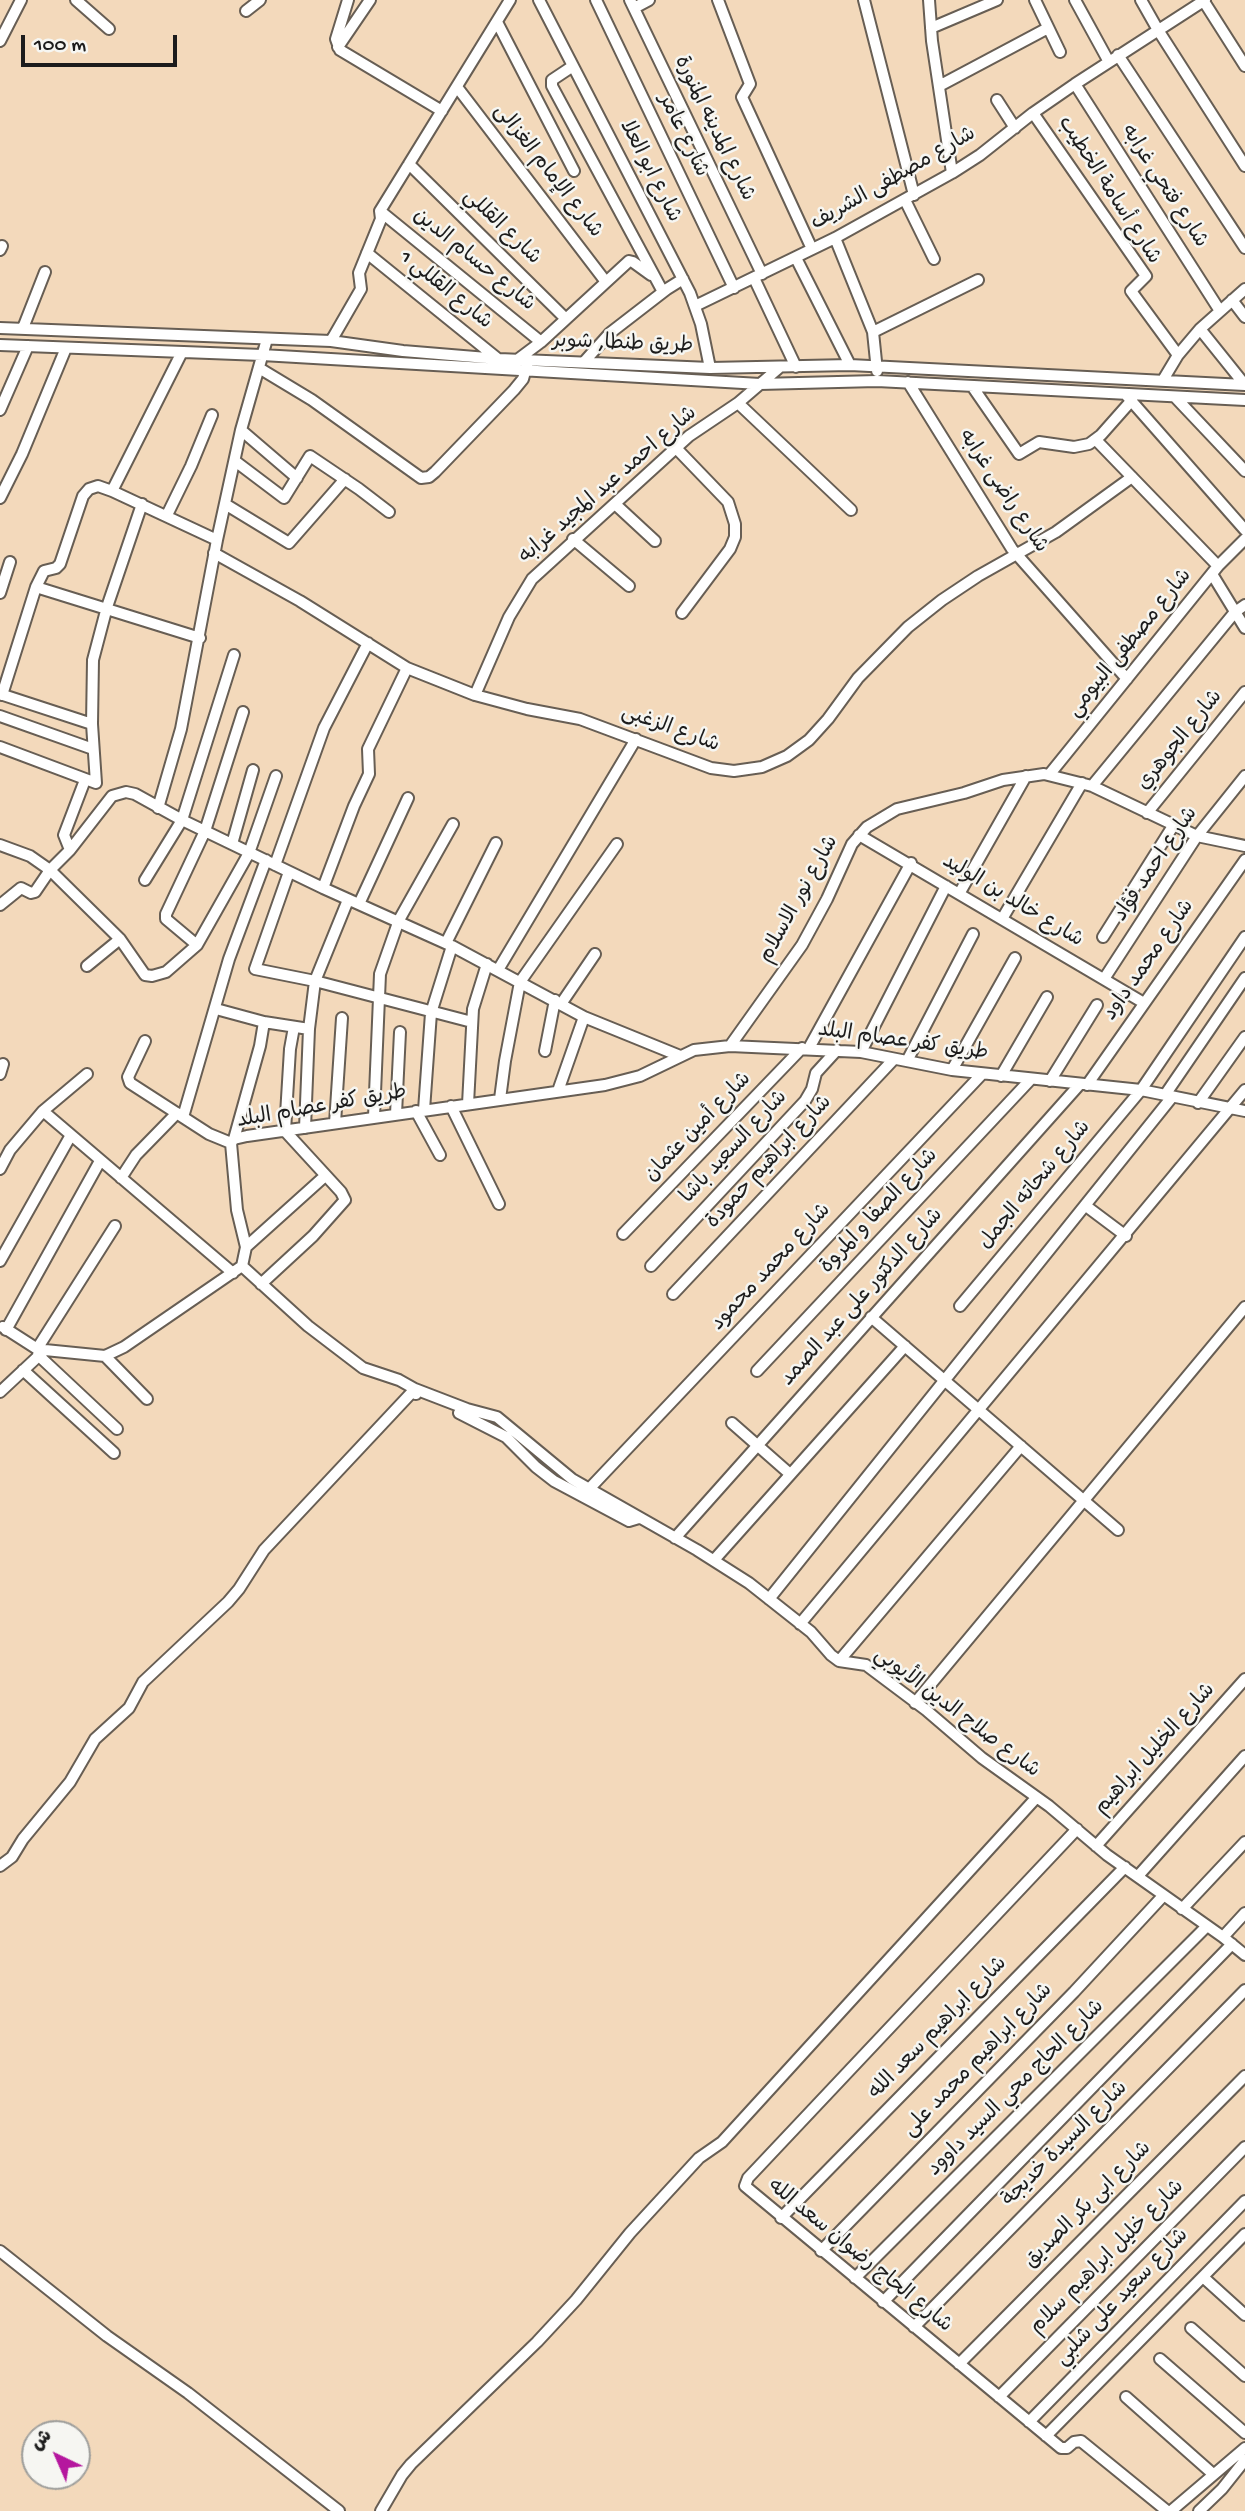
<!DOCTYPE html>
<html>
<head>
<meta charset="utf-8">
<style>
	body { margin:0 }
	#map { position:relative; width:1245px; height:2511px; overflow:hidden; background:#f3d9bb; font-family:"Gochi Hand","Playpen Sans Arabic",sans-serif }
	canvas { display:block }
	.north { position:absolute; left:21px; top:2420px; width:70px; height:70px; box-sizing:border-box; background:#f6f6f2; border:2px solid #9f9f9c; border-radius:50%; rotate:316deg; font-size:19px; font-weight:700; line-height:28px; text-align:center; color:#1c1c1c }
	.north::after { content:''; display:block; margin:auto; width:24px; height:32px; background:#b5179e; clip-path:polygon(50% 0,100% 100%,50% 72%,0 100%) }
	.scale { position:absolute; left:21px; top:35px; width:156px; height:32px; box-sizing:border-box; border:4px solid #1c1c1c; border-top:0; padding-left:9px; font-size:21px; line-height:24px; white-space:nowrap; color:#1c1c1c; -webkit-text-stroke:5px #f6f6f2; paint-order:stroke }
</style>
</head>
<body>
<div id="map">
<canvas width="1245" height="2511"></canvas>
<div class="north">ش</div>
<div class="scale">100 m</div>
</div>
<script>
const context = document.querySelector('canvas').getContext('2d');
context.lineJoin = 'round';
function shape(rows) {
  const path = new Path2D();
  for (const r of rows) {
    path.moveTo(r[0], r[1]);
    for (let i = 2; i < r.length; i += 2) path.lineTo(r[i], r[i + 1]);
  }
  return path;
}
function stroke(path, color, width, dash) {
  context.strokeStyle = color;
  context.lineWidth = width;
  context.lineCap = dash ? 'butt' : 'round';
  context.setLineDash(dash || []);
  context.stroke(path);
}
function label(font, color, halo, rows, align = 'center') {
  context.font = font + ' "Gochi Hand","Playpen Sans Arabic",sans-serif';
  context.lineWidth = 5;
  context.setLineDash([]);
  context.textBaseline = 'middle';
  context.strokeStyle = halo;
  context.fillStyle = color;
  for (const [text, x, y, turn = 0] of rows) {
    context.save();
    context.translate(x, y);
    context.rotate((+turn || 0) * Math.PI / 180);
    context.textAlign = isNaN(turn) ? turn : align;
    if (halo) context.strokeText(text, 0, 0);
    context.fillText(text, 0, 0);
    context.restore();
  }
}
const minor = shape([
	[76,0,109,29],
	[348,0,336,39,340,50,442,111],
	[539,0,690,293,701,324,710,368],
	[596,0,734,288],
	[630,0,762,274],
	[718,0,750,84,742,97,812,249],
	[864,0,914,195],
	[929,0,932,41,952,173],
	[1035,0,1060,52],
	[1075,0,1109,62],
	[1141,0,1158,30,1245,166],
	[1203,0,1245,66],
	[634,8,649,0],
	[246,11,260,0],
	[497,22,574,171],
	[931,28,997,0],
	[0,41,21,0],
	[338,47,370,0],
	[1118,55,1245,248],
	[573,66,552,80,552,86,663,292],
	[1075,84,1220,311],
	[939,86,1048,28],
	[457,87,606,282],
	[997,100,1015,128],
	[1033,113,1146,276,1131,291,1178,355],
	[409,164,566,319],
	[905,200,934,259],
	[380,211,541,342],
	[835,238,873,332,877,371],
	[0,250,2,246],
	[367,253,498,359],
	[796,258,850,365],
	[754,278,796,367],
	[1232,300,1245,317],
	[695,306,835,238,952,173,980,155,1033,113,1075,84,1205,0],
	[0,328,331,341,403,351,499,359,710,368,850,365,1245,385],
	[23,328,45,272],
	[1200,329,1245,385],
	[873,332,978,280],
	[331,341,361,289,359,273,381,219,380,211,510,0],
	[0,345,262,355,760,384,877,381,1245,400],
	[517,360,541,342,629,261,633,262,651,275],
	[584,362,610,333,667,289,683,279],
	[259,368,312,400,421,478,429,477,435,472,514,390,523,379,527,365],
	[1163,380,1178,355,1200,329,1245,289],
	[908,382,1012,549,1127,679],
	[972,386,1019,454,1039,442,1074,447,1089,444,1101,435,1132,400],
	[1127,396,1245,530],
	[1175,397,1245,471],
	[738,403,851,510],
	[0,410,28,346],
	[241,430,297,478],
	[1096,440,1218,566],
	[676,448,728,502,735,524,735,537,730,549,682,613],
	[235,461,284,498,310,456,359,489,389,512],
	[112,491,182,352],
	[0,498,22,454,66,348],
	[225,504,289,543,345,479],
	[615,504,655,541],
	[167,515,191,466,212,415],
	[573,539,629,586],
	[214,553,300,601,407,668,475,695,527,709,580,719,711,768,734,771,762,767,787,756,809,740,828,719,858,678,908,627,942,600,978,576,1056,532,1132,477],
	[1212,574,1245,628],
	[36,587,200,638],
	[0,593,10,562],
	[0,694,92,724],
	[2,695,36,587,44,571,56,568,60,564,83,496,89,489,98,486,112,491,217,540],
	[475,695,509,617,532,579,689,436,738,403,780,367],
	[0,716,93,749],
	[0,747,96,783,92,724,93,660,107,607,142,504],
	[1049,775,1218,566,1245,539],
	[1092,786,1235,612,1245,605],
	[158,808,181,729,217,540,241,430,267,339],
	[1147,813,1245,692],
	[859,835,1144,1003],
	[232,844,253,770],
	[0,845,30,856,50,870,120,939,145,975,152,976,166,972,197,945,249,853,276,776],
	[70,850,64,835,85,780],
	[275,865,324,728,368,643],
	[289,872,255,969,315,981,472,1022],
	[145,880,182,820,234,655],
	[323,888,354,806,369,774,368,749,407,668],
	[959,894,1026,776],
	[359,904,408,798],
	[0,905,21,888,31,893,35,892,50,870,70,850,112,796,126,792,135,794,182,820,323,888,452,946,584,1017,680,1056],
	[1002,919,1082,783],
	[1103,937,1173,826],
	[446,943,496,843],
	[197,945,166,919,166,914,205,831,243,712],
	[87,966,120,939],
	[498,970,636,739],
	[1104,979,1197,836,1245,776],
	[561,1004,595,954],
	[216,1009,264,1022,309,1029],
	[145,1041,128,1077,130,1083,209,1134,231,1143],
	[730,1046,802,945,827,899,852,844,867,827,897,809,964,793,1003,780,1044,774,1092,786,1197,836,1245,846],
	[809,1048,911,863],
	[545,1051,555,1000],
	[861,1052,946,886],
	[907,1061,973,934],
	[952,1070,1015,958],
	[0,1074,3,1064],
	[1001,1076,1047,997],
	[1050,1081,1097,1005],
	[1087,1085,1245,860],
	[558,1091,584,1017],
	[1165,1095,1245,978],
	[500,1099,505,1061,520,982,617,844],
	[1198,1103,1245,1037],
	[468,1104,473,1009,487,964],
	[451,1106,499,1204],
	[424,1110,431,1013,452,946],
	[43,1111,233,1273],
	[416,1111,440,1155],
	[396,1114,400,1032],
	[183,1117,229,959,266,860],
	[374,1117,380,974,399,920,453,824],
	[335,1123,342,1018],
	[305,1128,309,1029,315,981,348,900],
	[234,1139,260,1046,264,1022],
	[231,1143,234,1139,247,1136,605,1085,640,1076,694,1050,730,1046,861,1052,952,1070,1141,1090,1245,1111],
	[0,1169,10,1150,43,1111,87,1074],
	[121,1178,136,1155,177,1113],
	[1086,1206,1126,1236],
	[623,1234,802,1048],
	[246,1247,325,1176],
	[0,1261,71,1135],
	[242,1266,308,1326,363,1368,399,1380,415,1389,467,1409,497,1417,572,1479,697,1550,749,1583,811,1632,831,1655,839,1661,866,1665,926,1710,982,1758,1049,1806,1107,1855,1223,1937,1245,1955],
	[651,1266,805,1101,812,1089,816,1073,837,1050],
	[261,1284,313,1236,345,1200,341,1192,285,1131,290,1049,294,1027],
	[673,1294,894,1059],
	[960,1306,1141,1090,1245,937],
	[871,1317,1118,1530],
	[3,1327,42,1352],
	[6,1330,100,1161],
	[37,1349,115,1226],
	[38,1355,117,1429],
	[105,1356,147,1399],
	[23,1370,114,1453],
	[757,1371,1031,1079],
	[0,1392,45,1350,105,1356,124,1347,242,1266,246,1247,237,1210,231,1143],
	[459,1413,506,1437,536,1467,554,1481,629,1521,639,1518],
	[732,1423,790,1474],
	[590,1488,982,1074],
	[675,1538,1080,1084],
	[714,1560,905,1346],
	[769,1599,1172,1097],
	[800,1624,1245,1090],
	[839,1661,1021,1446],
	[915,1703,1245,1307],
	[1077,1829,748,2178,745,2186,1061,2448,1067,2448,1074,2442,1081,2441,1167,2511],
	[1096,1846,1245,1679],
	[0,1866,12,1857,23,1839,70,1782,95,1739,129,1708,143,1682,228,1602,239,1589,264,1550,415,1389,416,1394],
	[1138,1876,1245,1756],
	[1182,1909,1245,1842],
	[1223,1937,1245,1913],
	[781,2218,1125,1867],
	[0,2251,107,2336,188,2393,339,2511],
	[821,2251,1074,1992,1163,1896],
	[1203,2277,1245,2315],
	[855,2278,1207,1926],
	[883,2302,1232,1944],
	[914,2327,1245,1990],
	[1191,2328,1245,2376],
	[1160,2359,1245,2433],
	[959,2364,1245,2076],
	[999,2397,1245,2147],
	[1126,2397,1213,2474],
	[1029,2422,1245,2201],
	[1046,2436,1245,2234],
	[381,2511,402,2475,411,2464,537,2342,576,2300,630,2233,699,2158,722,2142,1036,1798],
	[1171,2511,1245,2448],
	[1199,2511,1222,2489,1245,2460]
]);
stroke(minor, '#675e54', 14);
stroke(minor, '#fff', 10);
label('21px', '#1c1c1c', '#f6f6f2', [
	["شارع المدينه المنورة",713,129,64],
	["شارع عامر",682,136,64],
	["شارع الإمام الغزالى",547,172,52],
	["شارع ابو العلا",649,172,63],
	["شارع مصطفى الشريف",894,180,-30],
	["شارع فتحي غرابه",1163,187,57],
	["شارع أسامة الخطيب",1108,191,57],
	["شارع القللي",501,228,44],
	["شارع حسام الدين",473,261,39],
	["شارع القللي 1",445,291,39],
	["طريق طنطا, شوبر",623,345,2],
	["شارع احمد عبد المجيد غرابه",609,486,-41],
	["شارع راضى غرابه",1002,492,56],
	["شارع مصطفى البيومي",1131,644,-51],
	["شارع الزغبى",670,730,20],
	["شارع الجوهري",1181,741,-51],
	["شارع احمد فؤاد",1157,865,-56],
	["شارع نور الاسلام",800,900,-61],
	["شارع خالد بن الوليد",1012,902,31],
	["شارع محمد داود",1150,961,-55],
	["طريق كفر عصام البلد",903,1043,8],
	["طريق كفر عصام البلد",322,1108,-10],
	["شارع أمين عثمان",699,1128,-46],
	["شارع السعيد باشا",735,1148,-47],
	["شارع ابراهيم حمودة",770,1163,-47],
	["شارع شحاته الجمل",1036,1186,-50],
	["شارع الصفا و المروة",880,1212,-47],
	["شارع محمد محمود",772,1268,-47],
	["شارع الدكتور على عبد الصمد",863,1298,-48],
	["شارع صلاح الدين الأيوبي",956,1714,37],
	["شارع الخليل ابراهيم",1156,1750,-48],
	["شارع ابراهيم سعد الله",939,2029,-46],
	["شارع ابراهيم محمد على",979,2061,-46],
	["شارع الحاج محي السيد داوود",1017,2089,-45],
	["شارع السيدة خديجة",1066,2145,-45],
	["شارع ابى بكر الصديق",1089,2206,-45],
	["شارع الحاج رضوان سعد الله",859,2257,39],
	["شارع خليل ابراهيم سلام",1108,2258,-45],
	["شارع سعيد على شلبي",1123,2298,-46]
]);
</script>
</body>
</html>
